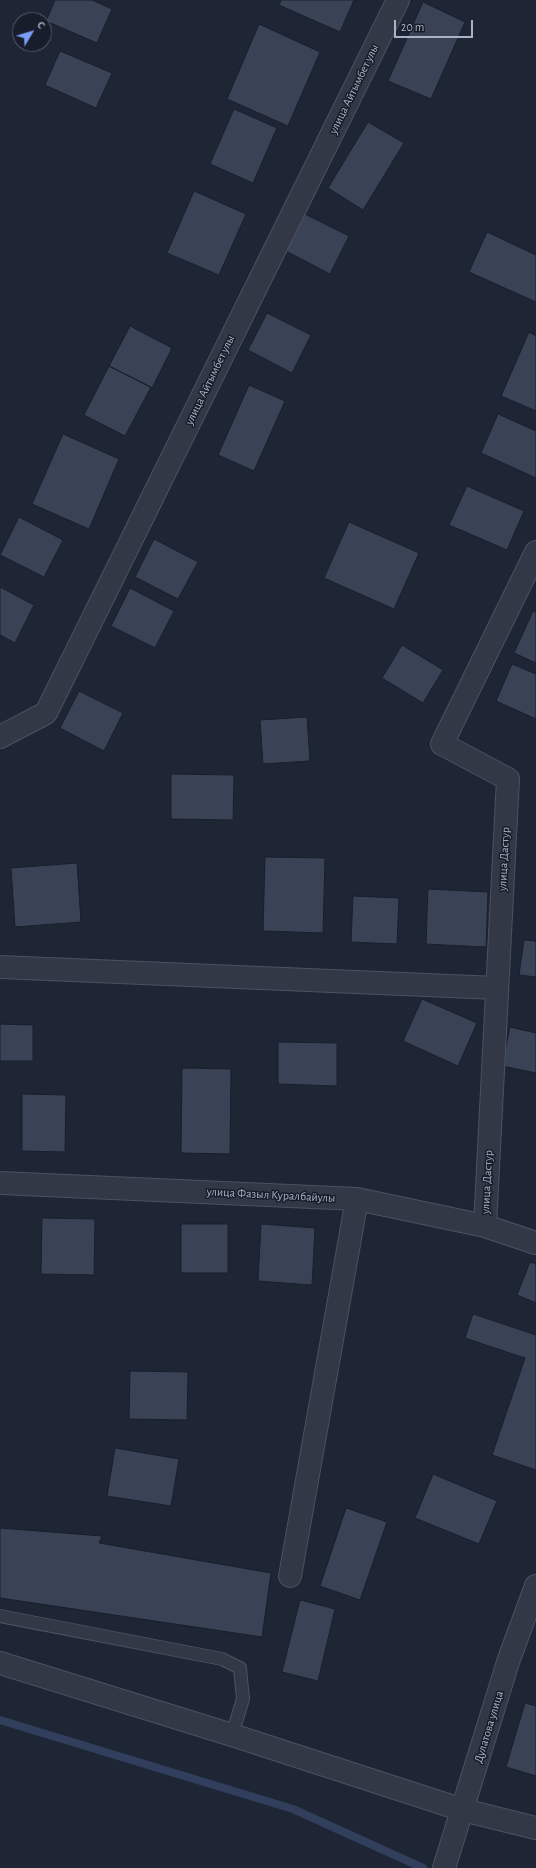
<!DOCTYPE html>
<html>
<head>
<meta charset="utf-8">
<style>
	body { margin:0 }
	#map { position:relative; width:536px; height:1868px; overflow:hidden; background:#1e2535; font-family:"Alegreya Sans",sans-serif }
	canvas { display:block }
	.north { position:absolute; left:12px; top:12px; width:40px; height:40px; box-sizing:border-box; background:#171d2a; border:1px solid #525967; border-radius:50%; rotate:52deg; font-size:11px; font-weight:700; line-height:16px; text-align:center; color:#abb2c3 }
	.north::after { content:''; display:block; margin:auto; width:14px; height:18px; background:#7a9ef9; clip-path:polygon(50% 0,100% 100%,50% 72%,0 100%) }
	.scale { position:absolute; left:394px; top:20px; width:79px; height:18px; box-sizing:border-box; border:2px solid #abb2c3; border-top:0; padding-left:5px; font-size:12px; line-height:14px; white-space:nowrap; color:#abb2c3; -webkit-text-stroke:3px #171d2a; paint-order:stroke }
</style>
</head>
<body>
<div id="map">
<canvas width="536" height="1868"></canvas>
<div class="north">С</div>
<div class="scale">20 m</div>
</div>
<script>
const context = document.querySelector('canvas').getContext('2d');
context.lineJoin = 'round';
function shape(rows) {
  const path = new Path2D();
  for (const r of rows) {
    path.moveTo(r[0], r[1]);
    for (let i = 2; i < r.length; i += 2) path.lineTo(r[i], r[i + 1]);
  }
  return path;
}
function stroke(path, color, width, dash) {
  context.strokeStyle = color;
  context.lineWidth = width;
  context.lineCap = dash ? 'butt' : 'round';
  context.setLineDash(dash || []);
  context.stroke(path);
}
function fillPath(path, color) {
  context.fillStyle = color;
  context.fill(path, 'evenodd');
}
function label(font, color, halo, rows, align = 'center') {
  context.font = font + ' "Alegreya Sans",sans-serif';
  context.lineWidth = 3;
  context.setLineDash([]);
  context.textBaseline = 'middle';
  context.strokeStyle = halo;
  context.fillStyle = color;
  for (const [text, x, y, turn = 0] of rows) {
    context.save();
    context.translate(x, y);
    context.rotate((+turn || 0) * Math.PI / 180);
    context.textAlign = isNaN(turn) ? turn : align;
    if (halo) context.strokeText(text, 0, 0);
    context.fillText(text, 0, 0);
    context.restore();
  }
}
stroke(shape([
	[0,1720,293,1809,423,1868]
]), '#313f5d', 8);
const building = shape([
	[55,0,92,0,112,9,97,43,46,21,55,0],
	[281,0,354,0,340,32,279,5,281,0],
	[423,2,465,22,431,99,388,81,423,2],
	[259,24,320,52,288,126,227,99,259,24],
	[60,51,112,73,96,108,45,85,60,51],
	[234,109,277,128,253,183,210,164,234,109],
	[368,122,404,143,363,210,328,188,368,122],
	[194,191,246,214,219,275,167,253,194,191],
	[305,214,349,236,330,274,286,251,305,214],
	[487,232,536,255,536,302,469,272,487,232],
	[267,313,311,335,292,373,248,350,267,313],
	[130,326,172,348,152,388,109,366,130,326],
	[529,332,536,336,536,411,501,396,529,332],
	[109,366,151,387,125,436,84,415,109,366],
	[249,385,285,401,254,471,218,455,249,385],
	[498,414,536,431,536,478,481,453,498,414],
	[63,434,119,459,89,529,32,504,63,434],
	[467,486,524,511,507,550,449,525,467,486],
	[19,517,63,540,44,577,0,555,19,517],
	[349,522,419,553,394,609,324,578,349,522],
	[154,539,198,562,178,599,135,577,154,539],
	[0,587,34,605,15,643,0,635,0,587],
	[130,588,174,611,155,648,111,626,130,588],
	[533,611,536,612,536,663,514,653,533,611],
	[402,645,443,670,423,703,382,678,402,645],
	[512,664,536,674,536,719,496,701,512,664],
	[79,691,123,713,104,751,60,728,79,691],
	[307,717,310,761,263,764,260,720,307,717],
	[171,774,234,775,233,820,171,819,171,774],
	[265,857,325,858,323,933,263,931,265,857],
	[77,863,81,922,15,927,11,868,77,863],
	[428,889,488,892,486,947,426,944,428,889],
	[353,896,399,898,397,944,351,942,353,896],
	[524,940,536,941,536,977,519,975,524,940],
	[422,999,477,1023,458,1066,403,1041,422,999],
	[0,1024,33,1025,33,1061,0,1061,0,1024],
	[510,1027,536,1033,536,1073,502,1066,510,1027],
	[278,1042,337,1043,337,1086,278,1084,278,1042],
	[182,1068,231,1069,230,1154,181,1153,182,1068],
	[22,1094,66,1095,65,1152,22,1151,22,1094],
	[42,1218,95,1219,94,1275,41,1274,42,1218],
	[181,1224,228,1224,228,1273,181,1273,181,1224],
	[261,1224,315,1228,312,1285,258,1281,261,1224],
	[530,1262,536,1264,536,1303,517,1295,530,1262],
	[473,1314,536,1335,536,1470,492,1455,525,1358,465,1338,473,1314],
	[130,1371,188,1372,187,1420,129,1419,130,1371],
	[115,1448,179,1459,171,1506,107,1496,115,1448],
	[433,1474,497,1501,479,1544,415,1518,433,1474],
	[346,1508,387,1522,360,1600,320,1586,346,1508],
	[0,1528,102,1536,99,1543,271,1573,262,1637,0,1598,0,1528],
	[300,1600,335,1609,318,1681,282,1672,300,1600],
	[525,1703,536,1706,536,1776,506,1767,525,1703]
]);
fillPath(building, '#3a4356');
stroke(building, '#191f2c', 1);
const service = shape([
	[0,1616,222,1659,240,1668,243,1699,232,1735]
]);
const minor = shape([
	[0,737,46,713,398,0],
	[0,967,497,988],
	[0,1183,357,1199,485,1226,536,1243],
	[485,1226,508,779,442,744,536,552],
	[290,1576,357,1199],
	[0,1663,232,1735,463,1810]
]);
const tertiary = shape([
	[463,1810,536,1828],
	[444,1868,509,1659,536,1586]
]);
stroke(service, '#4c5261', 14);
stroke(minor, '#4c5261', 24);
stroke(tertiary, '#4c5261', 24);
stroke(service, '#323846', 12);
stroke(minor, '#323846', 22);
stroke(tertiary, '#323846', 22);
label('12px', '#abb2c3', '#171d2a', [
	["улица Айтымбет улы",354,89,-64],
	["улица Айтымбет улы",210,380,-64],
	["улица Дастур",504,859,-87],
	["улица Дастур",487,1182,-87],
	["улица Фазыл Куралбайулы",271,1195,3],
	["Дулатова улица",489,1727,-73]
]);
</script>
</body>
</html>
